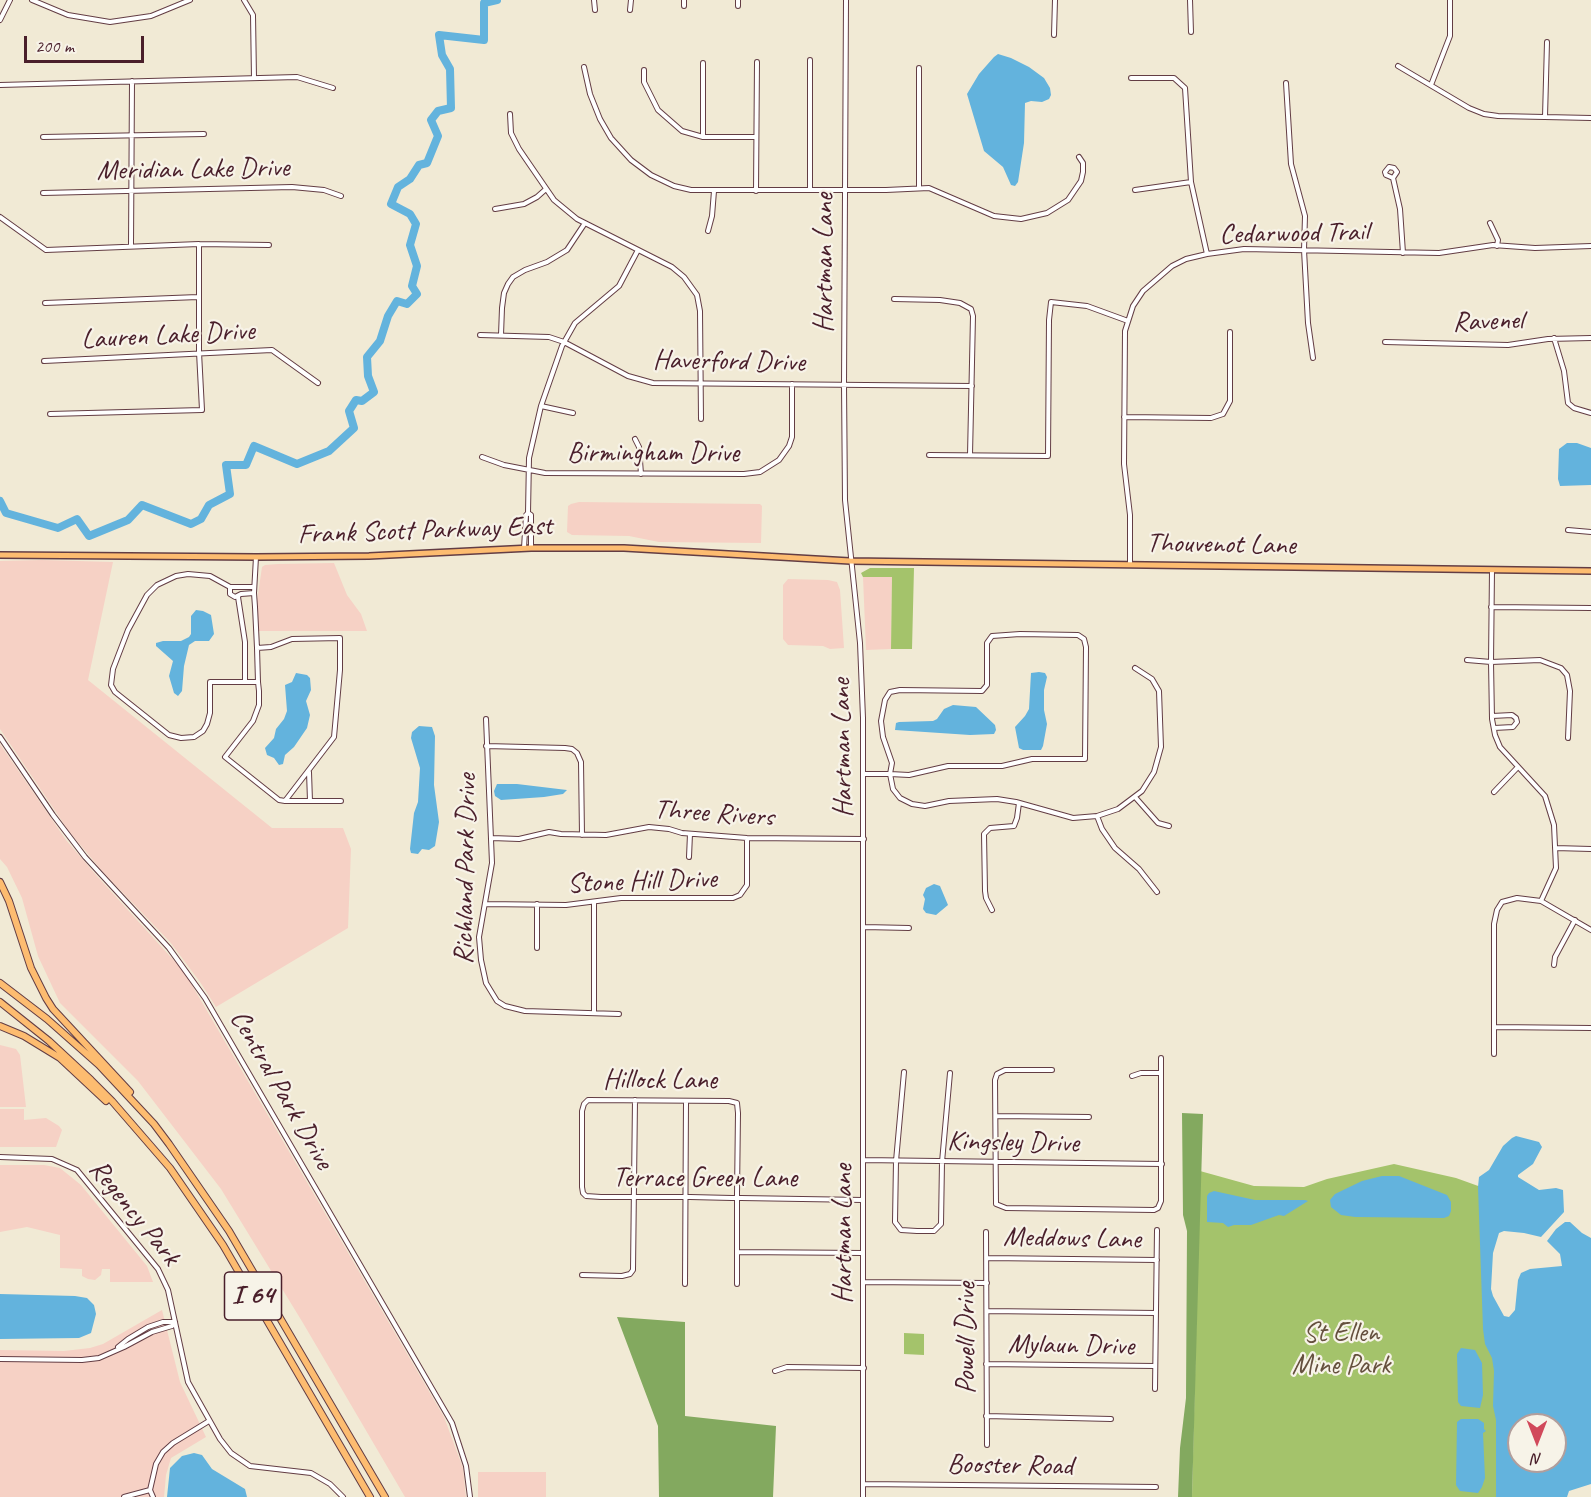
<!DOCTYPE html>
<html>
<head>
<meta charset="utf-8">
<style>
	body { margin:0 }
	#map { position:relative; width:1591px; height:1497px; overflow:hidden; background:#f1ead5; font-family:Caveat,sans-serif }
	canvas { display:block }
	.north { position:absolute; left:1507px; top:1413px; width:60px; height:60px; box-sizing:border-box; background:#f7f3e8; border:2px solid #b29e9c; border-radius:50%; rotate:180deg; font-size:16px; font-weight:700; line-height:24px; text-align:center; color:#4a1f2b }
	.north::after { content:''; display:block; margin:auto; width:21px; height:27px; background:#d1495b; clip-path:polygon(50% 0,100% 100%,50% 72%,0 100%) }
	.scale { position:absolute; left:24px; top:36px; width:120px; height:27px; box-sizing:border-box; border:3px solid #4a1f2b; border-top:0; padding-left:8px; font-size:18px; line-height:21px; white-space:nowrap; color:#4a1f2b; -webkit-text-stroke:4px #f7f3e8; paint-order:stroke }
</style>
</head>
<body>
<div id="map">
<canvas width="1591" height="1497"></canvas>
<div class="north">N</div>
<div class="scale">200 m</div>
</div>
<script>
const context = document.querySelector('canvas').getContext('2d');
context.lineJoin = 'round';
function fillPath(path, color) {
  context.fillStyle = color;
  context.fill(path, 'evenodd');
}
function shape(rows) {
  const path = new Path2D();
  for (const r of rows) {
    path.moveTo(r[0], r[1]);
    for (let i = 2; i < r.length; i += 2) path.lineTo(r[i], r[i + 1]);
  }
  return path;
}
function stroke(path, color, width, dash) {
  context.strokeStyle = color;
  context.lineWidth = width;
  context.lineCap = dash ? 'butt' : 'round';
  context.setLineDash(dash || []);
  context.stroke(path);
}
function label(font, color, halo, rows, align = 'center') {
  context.font = font + ' Caveat,sans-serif';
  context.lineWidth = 4.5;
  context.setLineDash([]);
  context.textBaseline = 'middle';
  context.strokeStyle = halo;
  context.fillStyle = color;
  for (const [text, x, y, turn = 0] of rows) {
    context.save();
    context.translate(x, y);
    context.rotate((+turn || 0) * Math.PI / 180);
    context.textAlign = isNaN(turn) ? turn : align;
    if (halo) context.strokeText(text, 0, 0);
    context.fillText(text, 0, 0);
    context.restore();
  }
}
fillPath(shape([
	[579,502,760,504,762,506,761,543,659,542,629,536,572,535,567,532,568,506,571,504],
	[42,560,113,562,88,680,272,828,343,828,351,849,348,928,216,1007,200,982,170,942,102,871,68,830,0,729,0,561],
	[334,563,347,595,361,614,367,631,258,631,257,601,262,567,265,565,278,564],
	[863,577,892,577,891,649,866,650],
	[788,579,828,580,837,582,840,590,844,648,830,649,823,646,788,645,783,639,783,585],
	[0,744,66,840,97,876,178,965,189,980,444,1417,463,1468,466,1497,405,1497,303,1323,221,1189,138,1081,60,1003,38,956,22,898,7,867,0,859],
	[0,1045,16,1049,20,1055,26,1107,0,1107],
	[0,1109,24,1109,24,1120,46,1118,59,1126,62,1130,56,1147,0,1147],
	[0,1165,44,1165,60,1168,81,1185,147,1266,153,1282,110,1282,110,1269,102,1269,101,1275,95,1280,88,1279,82,1276,82,1269,60,1268,60,1235,27,1227,0,1232],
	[162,1310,180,1382,206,1437,171,1458,166,1475,164,1497,0,1497,0,1350,64,1351,90,1348,103,1344],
	[478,1472,546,1472,546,1497,478,1497]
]), '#f6d1c5');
fillPath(shape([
	[870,568,914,568,912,649,891,649,892,577,863,577,861,573],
	[1394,1164,1456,1178,1481,1187,1498,1422,1497,1497,1192,1497,1200,1171,1254,1186,1304,1187,1327,1179],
	[904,1333,924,1334,924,1355,904,1354]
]), '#a4c36b');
fillPath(shape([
	[1182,1113,1203,1114,1192,1497,1178,1497,1180,1448,1186,1398,1187,1231,1183,1215],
	[617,1317,685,1322,685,1416,776,1426,773,1497,659,1497,658,1426]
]), '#83a95f');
fillPath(shape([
	[998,54,1011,58,1029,67,1044,78,1050,88,1051,95,1049,99,1042,102,1031,101,1025,103,1024,143,1018,182,1015,186,1011,185,1003,167,984,151,967,94,979,74,994,57],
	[1567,443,1577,443,1591,448,1591,485,1560,486,1558,479,1559,449],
	[196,610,203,611,211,615,214,634,209,641,195,641,189,645,184,666,182,691,178,696,174,693,169,676,173,661,156,646,156,643,163,641,181,641,189,637,191,634,191,616],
	[1039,672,1045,673,1047,677,1044,690,1044,710,1047,724,1043,746,1041,750,1023,750,1019,748,1015,727,1025,716,1029,709,1031,673],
	[296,673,307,675,310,678,311,690,306,701,310,715,307,728,294,747,285,755,283,764,279,765,274,758,267,755,265,748,274,738,276,729,284,719,287,711,285,685,292,682],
	[953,705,976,707,995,725,996,730,994,734,970,735,895,730,896,723,899,722,933,721,937,719,944,709],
	[419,726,432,727,435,736,434,785,439,822,435,846,429,850,422,849,418,854,411,853,410,849,414,813,418,802,420,768,411,738,412,732],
	[497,784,517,784,567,790,563,794,544,797,501,800,495,796,494,791],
	[934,884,940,886,948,905,936,915,926,913,923,909,925,899,923,895,926,888],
	[1516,1136,1539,1142,1542,1147,1533,1164,1518,1175,1518,1177,1539,1190,1556,1188,1563,1190,1564,1212,1541,1237,1524,1233,1504,1231,1499,1233,1493,1253,1491,1289,1493,1296,1504,1316,1509,1317,1515,1310,1518,1280,1521,1273,1530,1269,1562,1266,1560,1254,1547,1241,1556,1229,1565,1222,1570,1222,1582,1233,1591,1238,1591,1484,1569,1491,1567,1497,1496,1497,1496,1420,1493,1406,1494,1371,1492,1358,1485,1344,1483,1329,1478,1187,1479,1177,1489,1170,1503,1146,1512,1138],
	[1519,1425,1555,1425,1555,1461,1519,1461],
	[1382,1176,1399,1176,1447,1195,1451,1202,1451,1211,1449,1216,1444,1218,1355,1217,1341,1215,1331,1207,1330,1200,1335,1194,1362,1181],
	[1214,1191,1255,1200,1305,1200,1308,1201,1284,1216,1279,1215,1251,1225,1234,1225,1228,1227,1223,1223,1207,1222,1207,1196,1209,1193],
	[0,1294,75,1296,87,1298,94,1305,96,1314,91,1333,79,1338,0,1339],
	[1461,1348,1475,1350,1482,1363,1483,1395,1480,1408,1461,1406,1458,1402,1457,1354],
	[1461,1419,1478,1419,1484,1423,1484,1429,1486,1431,1483,1433,1485,1478,1482,1487,1478,1493,1460,1491,1456,1485,1457,1422],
	[194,1453,202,1455,212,1469,245,1489,247,1497,167,1497,170,1468,182,1456]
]), '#63b3dd');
stroke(shape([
	[0,501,6,513,58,528,77,519,89,536,128,520,142,505,191,524,201,519,209,505,230,494,226,465,246,465,254,446,297,464,329,451,354,428,349,411,356,400,362,401,374,392,368,376,367,357,380,341,388,316,397,301,407,304,417,294,412,286,417,266,410,245,416,224,410,214,391,204,398,187,410,179,419,165,427,163,438,136,431,120,438,111,451,108,450,69,442,55,439,35,484,40,484,3,497,0]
]), '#63b3dd', 8);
const minor = shape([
	[32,0,68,15,110,22,151,16,190,0],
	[244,0,253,15,254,78],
	[594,0,595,10],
	[684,0,684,6],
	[738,0,738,6],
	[846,0,844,385,845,500,860,643,863,718,863,1497],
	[1190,0,1191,32],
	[630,10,631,0],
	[0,20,10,0],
	[1054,35,1055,0],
	[810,60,810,190],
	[703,63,703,137],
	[1398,66,1469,108,1484,114,1498,116,1591,118],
	[584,67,590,94,600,119,611,138,631,160,651,175,674,186,691,190,886,190,929,188,994,216,1021,219,1047,213,1068,200,1081,181,1083,172,1083,163,1079,157],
	[644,70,644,82,658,110,682,131,703,137,756,137],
	[1131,78,1174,78,1185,88,1191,182,1207,254],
	[1286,83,1291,164,1305,216,1304,250,1308,323,1313,358],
	[0,85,297,77,333,88],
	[1431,85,1450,36,1450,0],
	[510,114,511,133,519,149,554,200,577,219,672,267,684,277,697,295,700,311,701,419],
	[1545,117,1547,42],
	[43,137,204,134],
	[1393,178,1386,175,1385,172,1389,167,1394,168,1397,172,1393,178,1400,209,1403,253],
	[919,187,919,68],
	[1135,190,1191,182],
	[756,191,757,62],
	[43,193,292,187,324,190,341,196],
	[495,209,524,204,537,197,546,189],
	[0,217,46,250,199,244,199,352,202,410,50,414],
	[1490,223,1498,240,1497,246],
	[708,231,712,216,714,191],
	[199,244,269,245],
	[131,246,132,81],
	[894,299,940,300,960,303,971,309,973,316,970,455],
	[45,303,198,297],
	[480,335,549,337,564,342,628,376,653,383,972,386],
	[501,335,502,308,504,293,508,284,513,277,525,270,547,262,567,250,585,223],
	[1554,338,1564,371,1568,403,1574,408,1591,413],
	[1385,342,1508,345,1548,339,1591,338],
	[44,361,272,350,318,383],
	[541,406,573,413],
	[1124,417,1211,418,1223,414,1230,401,1230,332],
	[635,439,639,447,641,474],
	[929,455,1048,456,1049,320,1051,302,1087,306,1128,321],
	[482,457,504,465,545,473,744,474,760,472,779,460,789,446,792,437,792,384],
	[528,513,531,515,531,548],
	[1568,530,1591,532],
	[524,548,526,515,528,513,529,458,541,406,562,346,575,323,619,286,638,250],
	[256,557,254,593,255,607,257,648,258,682,259,691,259,705,253,721,225,757,279,800,285,801,334,737,340,670,340,638,292,639,271,647,257,648],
	[1130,565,1130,515,1124,464,1125,331,1133,306,1143,291,1172,266,1186,259,1207,254,1244,249,1439,253,1493,245,1535,248,1591,246],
	[1492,570,1491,662,1492,719,1495,735,1500,747,1545,796,1554,825,1556,868,1541,901],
	[230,587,230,594,235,597,241,594,254,593],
	[254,587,230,587,210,576,188,574,176,576,157,585,147,595,128,630,113,669,111,685,115,692,169,735,181,738,194,737,203,731,207,724,210,713,210,682,258,682],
	[238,597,245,642,245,682],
	[1491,607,1591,608],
	[1467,660,1491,662,1540,660,1561,668,1567,675,1570,691,1568,738],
	[1492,716,1512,715,1516,718,1517,722,1513,727,1494,728],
	[486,719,492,863,479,937,481,960,486,983,497,1001,505,1006,525,1011,619,1014],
	[0,737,53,815,85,857,169,948,205,998,452,1423,466,1466,470,1497],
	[486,746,565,748,572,749,577,753,581,762,582,835],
	[309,772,310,801],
	[863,774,890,774,909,775,948,766,1002,766,1032,759,1085,759,1086,647,1084,639,1078,635,1020,634,992,636,987,643,987,685,982,691,900,690,890,692,885,700,881,721,883,737,892,763,890,774,893,789,900,798,912,804,925,806,949,801,997,799,1016,802,1073,818,1097,816,1118,809,1142,791,1154,772,1161,747,1159,691,1152,679,1135,668],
	[1494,792,1517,768],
	[1135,797,1158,823,1169,826],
	[286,801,341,801],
	[1097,816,1102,829,1115,848,1139,869,1157,892],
	[492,838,519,839,549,832,561,834,606,835,649,827,669,829,682,833,747,838,864,839],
	[1555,848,1591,849],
	[689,857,690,834],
	[594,902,594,1013],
	[485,904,566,905,621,898,733,898,740,895,747,885,747,838],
	[537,904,537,948],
	[992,910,986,898,985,891,984,834,990,828,1014,826,1017,818,1019,803],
	[864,927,909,928],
	[1554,965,1555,957,1575,920],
	[1494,1027,1591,1028],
	[1494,1054,1494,924,1497,910,1502,902,1517,898,1541,901,1591,930],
	[1052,1070,1005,1070,997,1074,995,1080,996,1204,1006,1208,1154,1210,1158,1208,1161,1201,1161,1058],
	[904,1072,896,1161,895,1222,901,1230,917,1231,934,1231,941,1224,942,1162,950,1073],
	[1132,1076,1141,1073,1161,1073],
	[996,1116,1089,1117],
	[0,1157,52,1159,77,1170,158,1269,168,1290,188,1382,220,1439,231,1453,250,1466,311,1473,330,1484,343,1497],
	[863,1160,1162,1164],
	[986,1232,987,1445],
	[737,1252,863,1253],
	[987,1258,1157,1260],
	[582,1275,622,1276,630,1274,633,1270,635,1100],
	[863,1282,987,1283],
	[685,1284,686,1101],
	[737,1284,737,1194,738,1113,737,1103,729,1101,588,1100,584,1104,582,1111,582,1187,583,1193,586,1196,601,1197,690,1197,732,1198,741,1198,863,1200],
	[987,1311,1156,1313],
	[118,1347,128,1339,148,1327,163,1322,175,1322],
	[0,1359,82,1360,99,1358,124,1347,152,1332,172,1326,175,1322],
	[986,1364,1155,1366],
	[775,1371,787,1367,864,1368],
	[1155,1389,1157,1230],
	[986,1416,1111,1419],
	[863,1484,1156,1487],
	[150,1490,153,1497],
	[124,1497,150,1490,156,1464,163,1452,173,1443,209,1421]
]);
const major = shape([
	[0,555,256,557,369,556,531,548,624,548,850,561,1591,571]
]);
const highway = shape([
	[0,882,9,901,31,968,46,998,53,1009,130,1092],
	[0,983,47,1019,99,1065,154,1124,169,1144,229,1231,385,1497],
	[0,1002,49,1041,91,1080,112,1101,170,1168,223,1245,370,1497],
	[0,1026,24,1036,60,1058,106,1101]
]);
stroke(minor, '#633d44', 6);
stroke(major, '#633d44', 8);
stroke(highway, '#633d44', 8);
stroke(minor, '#fff', 4);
stroke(major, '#fdbc70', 5);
stroke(highway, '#fdbc70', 6);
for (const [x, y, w] of [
	[253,1296,57]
]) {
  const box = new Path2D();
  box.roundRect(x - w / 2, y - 24, w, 48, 4.5);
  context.fillStyle = '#f7f3e8';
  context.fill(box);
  stroke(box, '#4a1f2b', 1.5);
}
label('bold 27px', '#4a1f2b', null, [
	["I 64",253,1296]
]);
label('28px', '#4a1f2b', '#f7f3e8', [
	["Meridian Lake Drive",193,170,-1],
	["Cedarwood Trail",1294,234,-1],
	["Hartman Lane",825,263,-90],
	["Ravenel",1488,322,-2],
	["Lauren Lake Drive",168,336,-3],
	["Haverford Drive",729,362,1],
	["Birmingham Drive",653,454],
	["Frank Scott Parkway East",425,531,-2],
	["Thouvenot Lane",1221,545,1],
	["Hartman Lane",843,748,-91],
	["Three Rivers",714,814,4],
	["Richland Park Drive",466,869,-89],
	["Stone Hill Drive",642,882,-2],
	["Hillock Lane",660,1081],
	["Central Park Drive",281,1090,60],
	["Kingsley Drive",1013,1143,1],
	["Terrace Green Lane",705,1179],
	["Regency Park",134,1213,51],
	["Hartman Lane",844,1234,-90],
	["Meddows Lane",1072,1239,1],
	["Powell Drive",967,1338,-90],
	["Mylaun Drive",1071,1346,1],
	["Booster Road",1010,1466,1]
]);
label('28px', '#65503e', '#f7f3e8', [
	["St Ellen",1341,1334],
	["Mine Park",1341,1366]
]);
</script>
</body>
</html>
